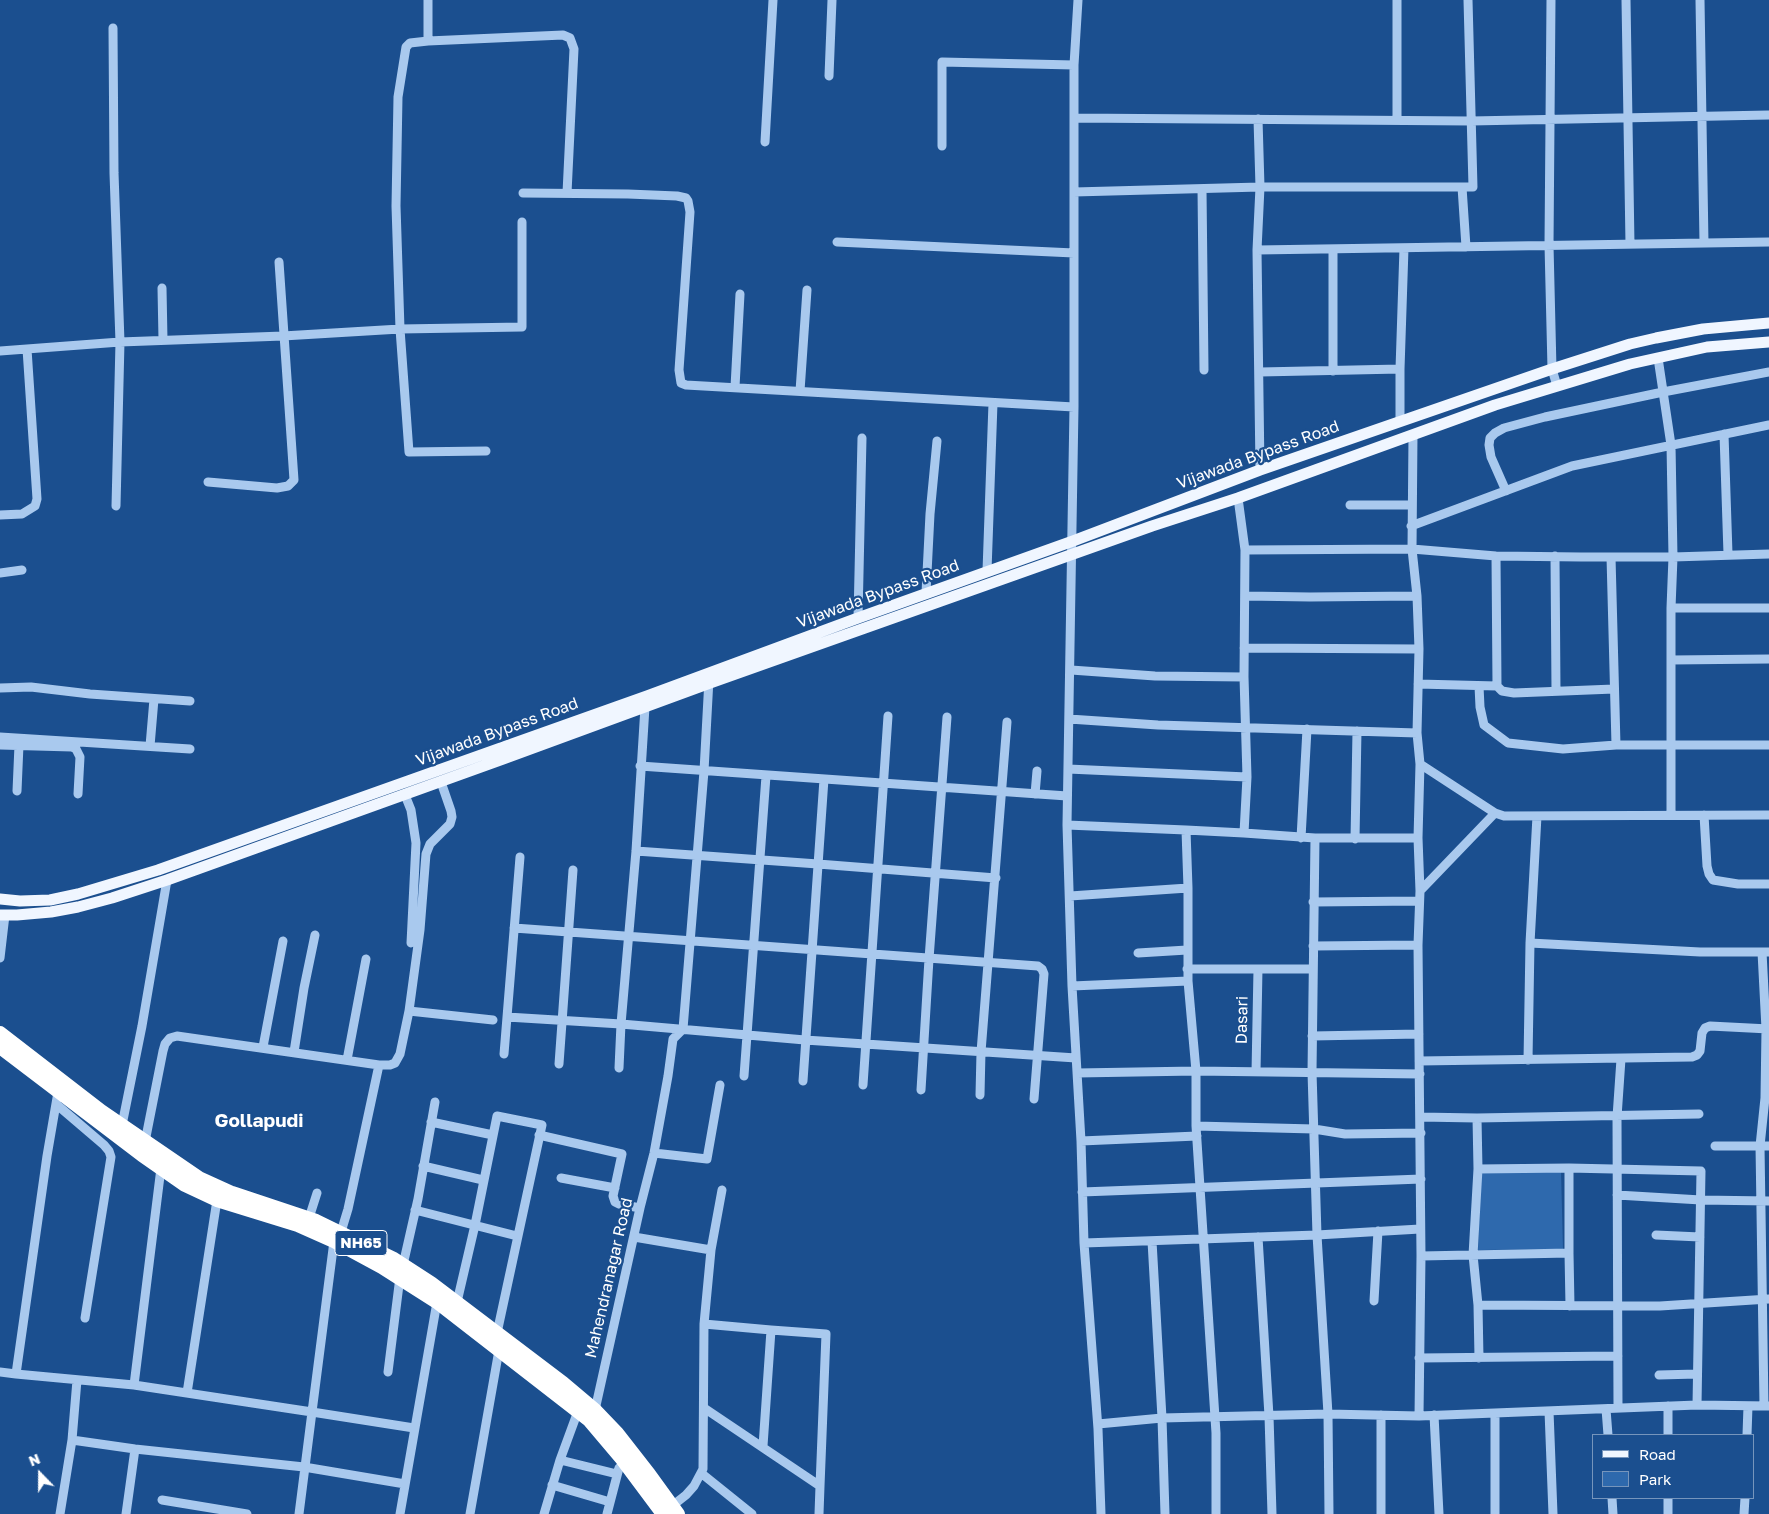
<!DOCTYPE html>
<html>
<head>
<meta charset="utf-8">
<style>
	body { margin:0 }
	#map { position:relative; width:1769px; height:1514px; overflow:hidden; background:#1b4f8f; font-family:"Golos Text",sans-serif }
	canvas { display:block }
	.legend { position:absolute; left:1592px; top:1434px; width:162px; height:65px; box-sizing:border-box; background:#1b4f8f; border:1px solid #7695bc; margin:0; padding:6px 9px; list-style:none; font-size:15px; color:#fff }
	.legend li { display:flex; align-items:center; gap:10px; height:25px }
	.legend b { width:25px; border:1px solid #7695bc }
	.north { position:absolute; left:15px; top:1449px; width:50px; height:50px; -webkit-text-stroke:4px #1b4f8f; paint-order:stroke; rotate:338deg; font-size:14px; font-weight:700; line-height:20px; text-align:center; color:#fff }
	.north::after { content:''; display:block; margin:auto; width:18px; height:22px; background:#fff; clip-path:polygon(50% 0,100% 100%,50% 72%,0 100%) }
</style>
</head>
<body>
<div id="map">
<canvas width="1769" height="1514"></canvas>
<ul class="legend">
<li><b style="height:6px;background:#f0f6ff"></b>Road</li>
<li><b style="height:14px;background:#2e69ad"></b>Park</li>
</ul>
<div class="north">N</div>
</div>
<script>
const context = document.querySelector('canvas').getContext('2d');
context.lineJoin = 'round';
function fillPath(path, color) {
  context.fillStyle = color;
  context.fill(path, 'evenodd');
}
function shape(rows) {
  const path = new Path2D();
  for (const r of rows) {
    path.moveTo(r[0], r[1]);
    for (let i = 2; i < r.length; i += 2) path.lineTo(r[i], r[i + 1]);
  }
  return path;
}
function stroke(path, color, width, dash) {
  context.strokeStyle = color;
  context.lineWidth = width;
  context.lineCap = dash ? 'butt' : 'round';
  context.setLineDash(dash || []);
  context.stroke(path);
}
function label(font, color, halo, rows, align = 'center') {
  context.font = font + ' "Golos Text",sans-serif';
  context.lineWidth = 4.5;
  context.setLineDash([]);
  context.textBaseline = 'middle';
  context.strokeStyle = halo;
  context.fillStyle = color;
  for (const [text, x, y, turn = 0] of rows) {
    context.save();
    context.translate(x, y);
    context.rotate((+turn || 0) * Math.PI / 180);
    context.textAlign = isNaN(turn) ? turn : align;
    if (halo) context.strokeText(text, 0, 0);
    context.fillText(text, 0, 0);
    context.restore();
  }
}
fillPath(shape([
	[1481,1171,1561,1171,1563,1249,1478,1250]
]), '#2e69ad');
stroke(shape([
	[428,0,428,41,563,35,570,38,574,49,567,193],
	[1078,0,1074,65,1074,407,1067,825,1072,986,1081,1141,1084,1243,1098,1429,1101,1514],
	[1397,0,1397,120],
	[1551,0,1549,245,1552,369,1557,386],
	[1626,0,1630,244],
	[1700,0,1704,243],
	[829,76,832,0],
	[1074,118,1471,121,1769,115],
	[1258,119,1260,187,1257,250,1260,470],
	[765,142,773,0],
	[942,146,942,62,1074,65],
	[1462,187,1466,247],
	[1202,189,1204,370],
	[1074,192,1260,187,1473,187,1468,0],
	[523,193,628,194,677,196,686,198,688,201,690,212,679,370,681,383,686,385,1074,407],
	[837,242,1074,253],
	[1257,250,1769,242],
	[162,288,163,340],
	[0,351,120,342,114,173,113,28],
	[1658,358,1671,445,1673,557,1671,608,1671,745,1769,745],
	[1400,369,1404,248],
	[1333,371,1333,249],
	[1260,372,1400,369,1400,421],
	[735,387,740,294],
	[800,391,807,290],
	[1724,434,1728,554],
	[1413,435,1412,549,1417,596,1419,649,1417,733,1420,764,1418,838,1420,891,1418,945,1421,1256,1419,1416],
	[486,451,409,452,400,329,522,327,522,222],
	[208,482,277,488,288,486,294,480,279,262],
	[1506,491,1491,457,1489,445,1490,438,1495,433,1504,428,1545,417,1663,392,1769,372],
	[1238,498,1245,550,1244,677,1247,777,1244,833,1315,838,1418,838],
	[1350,505,1411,505],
	[116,506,120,342,283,336,400,329,396,206,398,97,406,47,410,43,428,41],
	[0,515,22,514,35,506,37,499,27,349],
	[1411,526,1572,466,1769,425],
	[1245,550,1412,549,1496,556,1581,557,1673,557,1769,554],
	[1555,556,1556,691],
	[1611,557,1616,745],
	[987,571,993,403],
	[0,573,22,570],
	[926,593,930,514,937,441],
	[1246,596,1310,597,1417,596],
	[1671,608,1769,608],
	[858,618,862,438],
	[1244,648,1419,649],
	[1671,660,1769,659],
	[1071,670,1155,676,1244,677],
	[1418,684,1497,686,1496,556],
	[1479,686,1480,707,1484,725,1508,743,1563,749,1616,745,1671,745,1671,815],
	[1497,686,1502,691,1514,693,1614,689],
	[0,688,31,687,90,694,190,701],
	[645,707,636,851,621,1024,805,1040,1076,1058],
	[1069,719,1158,725,1417,733],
	[0,737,190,749],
	[0,745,72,747,76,749,80,757,78,794],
	[150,746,154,699],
	[1420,764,1495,813,1504,816,1769,815],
	[640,766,1067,796],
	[1068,769,1247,777],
	[17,791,19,745],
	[1035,794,1037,771],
	[405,795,411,810,416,843,411,943],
	[1704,815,1707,866,1709,874,1713,880,1738,884,1769,884],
	[1067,825,1186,830],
	[1301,838,1307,729],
	[1315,838,1312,1072,1317,1235,1328,1414,1329,1514],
	[1355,839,1357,731],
	[636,851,818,864,996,878],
	[1420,891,1495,813],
	[1070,896,1188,888],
	[1313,902,1419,901],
	[514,928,1038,966,1042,969,1044,974,1034,1099],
	[1530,943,1700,952,1769,952],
	[1313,946,1418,945],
	[1762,952,1766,1029,1765,1098,1760,1146,1764,1406],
	[1138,953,1187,950],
	[0,958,5,915],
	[1187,969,1313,969],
	[1072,986,1188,981],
	[409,1011,420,930,426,854,430,844,450,824,452,817,451,811,441,782],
	[507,1017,621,1024,619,1068],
	[1312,1036,1419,1034],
	[263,1047,283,941],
	[294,1052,304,988,315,935],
	[504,1054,520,857],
	[347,1060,366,959],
	[1528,1060,1530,943,1537,816],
	[1419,1061,1692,1057,1697,1055,1700,1051,1702,1033,1705,1028,1710,1026,1769,1029],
	[559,1064,573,870],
	[1256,1072,1258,969],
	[1077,1073,1196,1071,1420,1074],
	[744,1076,766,776],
	[803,1081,824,779],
	[863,1085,888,716],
	[921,1090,929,959,947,717],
	[980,1095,981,1052,1007,722],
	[56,1104,104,1145,109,1151,111,1157,85,1318],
	[1420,1117,1477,1118,1699,1114],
	[1477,1118,1478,1169,1473,1255,1478,1305],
	[431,1122,493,1135],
	[122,1125,142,1026,167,880],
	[1196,1126,1314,1129,1345,1134,1421,1133],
	[539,1135,622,1154,613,1196,615,1202,619,1204,640,1208],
	[1081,1141,1197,1136],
	[145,1142,163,1051,165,1044,170,1038,177,1036,379,1065,390,1065,395,1063,400,1054,409,1011,493,1020],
	[1715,1146,1769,1146],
	[654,1153,707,1159,720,1085],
	[423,1166,483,1180],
	[161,1168,134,1385,312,1412,334,1241],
	[1478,1169,1569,1168,1701,1171,1697,1405],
	[561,1178,615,1188],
	[1082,1192,1421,1179],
	[1617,1195,1701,1200,1769,1201],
	[415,1210,517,1236],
	[309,1218,317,1193],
	[341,1232,348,1209,379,1065],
	[1656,1235,1700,1237],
	[634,1237,711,1250],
	[1258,1237,1269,1416,1272,1514],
	[1152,1241,1162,1418,1165,1514],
	[1084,1243,1317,1235,1420,1229],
	[1569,1253,1570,1306],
	[1421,1256,1569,1253,1569,1168],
	[403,1265,418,1199,435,1102],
	[1374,1301,1378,1231],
	[457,1302,475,1225,497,1116,542,1125,497,1333],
	[1419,1358,1618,1356],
	[1479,1358,1478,1305,1660,1306,1769,1299],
	[0,1372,16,1374,47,1156,58,1092],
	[388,1372,400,1277],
	[16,1374,134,1385],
	[1659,1375,1697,1374],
	[187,1393,217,1200],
	[1668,1406,1668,1435],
	[704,1408,820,1486,826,1334,771,1330,704,1324],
	[1618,1408,1617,1117,1621,1059],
	[1606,1409,1608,1435],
	[595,1410,640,1208,654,1153,668,1076,673,1039,683,1029,704,771,709,679],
	[1549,1411,1553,1514],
	[1495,1413,1495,1514],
	[1381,1415,1381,1514],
	[1434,1415,1439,1514],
	[1098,1424,1162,1418,1328,1414,1419,1416,1697,1405,1769,1406],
	[1747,1435,1748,1406],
	[72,1440,135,1449,304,1467,405,1484],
	[763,1446,771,1330],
	[560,1460,617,1474],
	[701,1473,752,1514],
	[552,1485,610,1502],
	[1612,1498,1613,1514],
	[1668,1498,1668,1514],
	[162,1500,247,1514],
	[672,1506,686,1495,694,1486,703,1469,704,1324,711,1250,722,1190],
	[60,1514,72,1440,77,1380],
	[126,1514,135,1449],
	[299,1514,312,1412,414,1428],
	[400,1514,437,1302],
	[470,1514,499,1350],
	[544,1514,560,1460,578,1411],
	[607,1514,619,1468],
	[819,1514,820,1486],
	[1216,1514,1216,1433,1196,1126,1196,1071,1188,981,1188,888,1186,830,1244,833],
	[1744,1514,1745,1498]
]), '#a9c9ee', 9);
stroke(shape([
	[0,899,20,901,50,900,78,894,158,870,647,696,858,618,1073,541,1260,470,1552,369,1630,344,1656,338,1703,329,1769,323],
	[0,915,17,915,51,912,78,907,112,898,167,880,503,759,710,683,1152,526,1238,498,1495,405,1630,364,1707,347,1769,342]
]), '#f0f6ff', 11);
stroke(shape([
	[0,1033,101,1111,199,1178,232,1193,316,1221,394,1259,431,1283,563,1383,595,1410,617,1433,649,1474,678,1514],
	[0,1047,142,1155,185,1185,217,1200,298,1225,334,1241,382,1267,437,1302,589,1420,622,1459,663,1514]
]), '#fff', 14);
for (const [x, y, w] of [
	[361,1243,52]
]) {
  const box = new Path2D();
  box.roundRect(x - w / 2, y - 12.5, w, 25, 4);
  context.fillStyle = '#1b4f8f';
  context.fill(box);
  stroke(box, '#fff', 1);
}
label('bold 15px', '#fff', null, [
	["NH65",361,1243]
]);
label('16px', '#fff', '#1b4f8f', [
	["Vijawada Bypass Road",1258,455,-20],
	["Vijawada Bypass Road",878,594,-20],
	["Vijawada Bypass Road",497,732,-20],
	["Dasari",1242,1020,-89],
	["Mahendranagar Road",609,1278,-77]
]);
label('bold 19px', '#fff', '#1b4f8f', [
	["Gollapudi",259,1121]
]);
</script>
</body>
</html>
